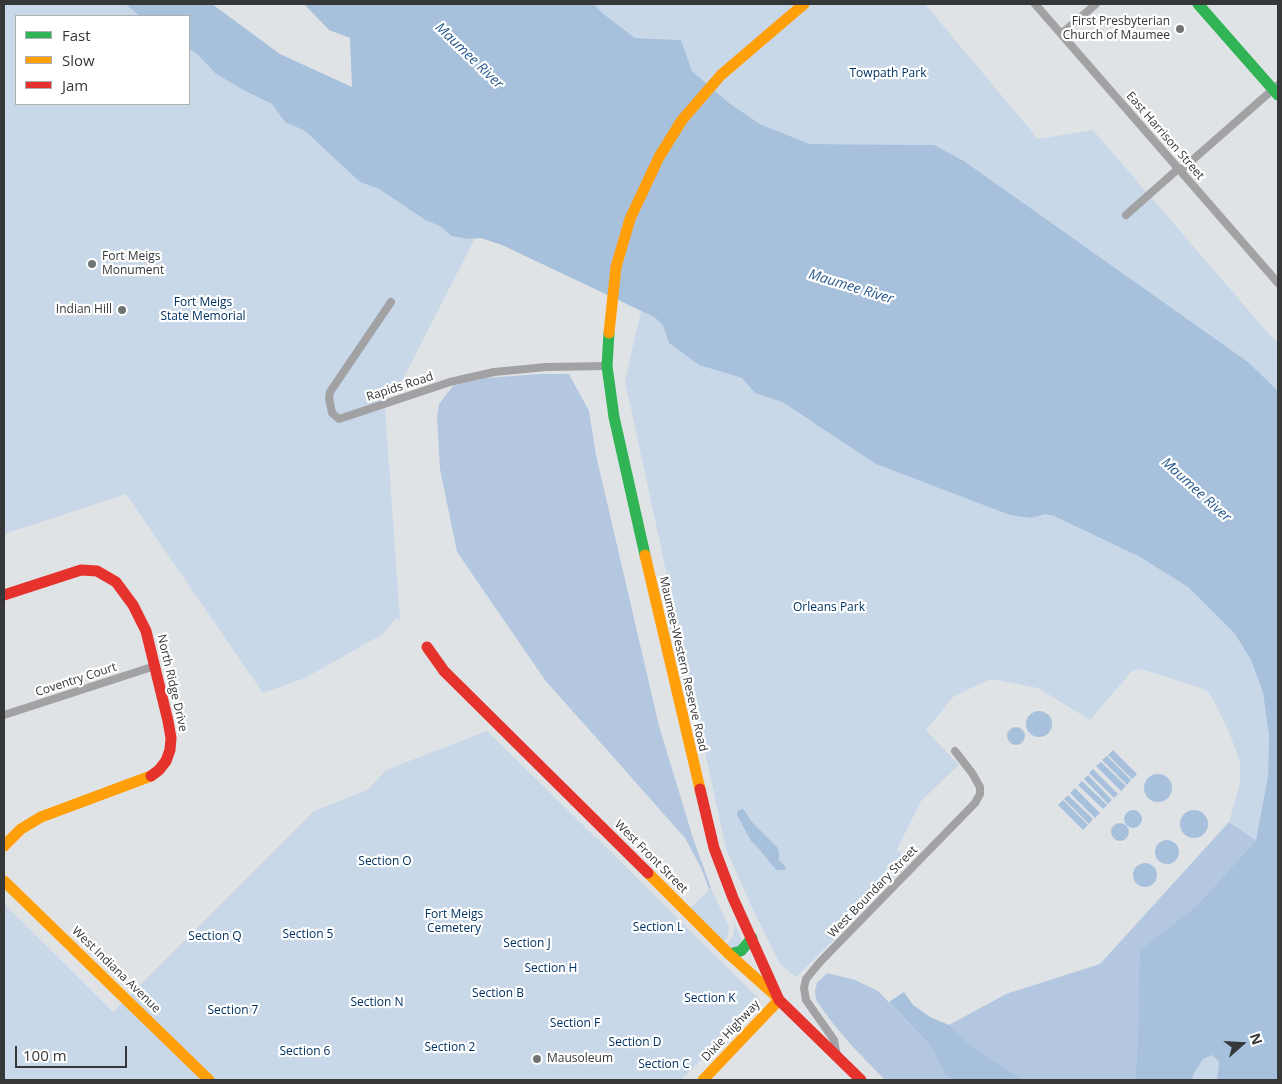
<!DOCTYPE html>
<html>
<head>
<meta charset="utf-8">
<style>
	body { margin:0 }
	#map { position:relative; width:1282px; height:1084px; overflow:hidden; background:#e0e3e5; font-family:"Open Sans",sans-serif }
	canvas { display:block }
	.frame { position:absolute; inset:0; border:5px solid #353738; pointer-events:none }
	.legend { position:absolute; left:15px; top:15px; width:175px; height:90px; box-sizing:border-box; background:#fff; border:1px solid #aeafaf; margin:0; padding:6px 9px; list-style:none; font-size:15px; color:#353738 }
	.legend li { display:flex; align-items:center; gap:10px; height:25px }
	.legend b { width:25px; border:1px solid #aeafaf }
	.north { position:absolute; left:1217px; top:1019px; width:50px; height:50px; -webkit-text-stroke:4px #fff; paint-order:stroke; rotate:71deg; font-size:14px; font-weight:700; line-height:20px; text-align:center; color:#353738 }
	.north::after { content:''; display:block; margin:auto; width:18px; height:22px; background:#353738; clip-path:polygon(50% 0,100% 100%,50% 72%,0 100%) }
	.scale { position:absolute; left:15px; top:1046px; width:112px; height:22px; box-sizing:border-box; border:2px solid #353738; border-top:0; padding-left:6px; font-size:15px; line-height:18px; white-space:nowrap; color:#353738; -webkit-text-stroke:4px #fff; paint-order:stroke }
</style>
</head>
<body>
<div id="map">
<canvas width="1282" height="1084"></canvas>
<div class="frame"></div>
<ul class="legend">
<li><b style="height:6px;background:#30b455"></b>Fast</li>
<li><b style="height:6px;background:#ff9f0a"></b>Slow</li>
<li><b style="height:6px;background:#e5322d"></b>Jam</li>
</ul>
<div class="north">N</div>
<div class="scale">100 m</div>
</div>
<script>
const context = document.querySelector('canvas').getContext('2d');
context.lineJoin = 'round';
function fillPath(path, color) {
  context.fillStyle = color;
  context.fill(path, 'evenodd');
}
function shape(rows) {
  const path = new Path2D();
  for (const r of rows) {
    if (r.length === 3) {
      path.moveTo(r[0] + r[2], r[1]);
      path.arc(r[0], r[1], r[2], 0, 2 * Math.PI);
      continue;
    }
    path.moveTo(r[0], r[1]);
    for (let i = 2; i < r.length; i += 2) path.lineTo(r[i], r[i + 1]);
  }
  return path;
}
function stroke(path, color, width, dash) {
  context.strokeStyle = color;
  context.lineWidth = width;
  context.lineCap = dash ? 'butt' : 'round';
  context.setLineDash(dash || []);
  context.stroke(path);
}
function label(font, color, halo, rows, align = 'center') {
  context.font = font + ' "Open Sans",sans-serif';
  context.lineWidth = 4.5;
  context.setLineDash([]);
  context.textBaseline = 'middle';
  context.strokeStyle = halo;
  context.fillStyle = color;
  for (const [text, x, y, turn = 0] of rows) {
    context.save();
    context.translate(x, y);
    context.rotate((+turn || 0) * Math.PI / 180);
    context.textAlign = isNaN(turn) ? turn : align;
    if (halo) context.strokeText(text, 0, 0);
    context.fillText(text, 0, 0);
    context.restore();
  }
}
fillPath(shape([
	[4,4,125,4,140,16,16,16,16,104,189,104,189,49,198,55,216,74,247,92,273,104,285,122,305,131,360,182,379,189,425,220,440,226,451,236,468,239,475,238,399,387,384,393,400,619,395,619,383,634,305,678,263,693,126,494,4,534],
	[594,4,925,4,1038,139,1093,130,1269,334,1278,342,1278,391,1248,362,964,161,934,145,810,144,760,124,729,103,692,71,681,40,635,38,601,12],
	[641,311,654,317,663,325,669,343,699,365,742,378,755,393,782,402,806,419,1031,518,1045,514,1054,516,1140,557,1188,587,1235,634,1251,660,1263,693,1269,736,1268,776,1256,840,1229,822,1240,784,1240,762,1229,732,1213,699,1208,692,1201,688,1144,670,1138,669,1131,672,1090,720,1038,688,991,679,954,696,926,730,959,765,921,801,897,849,909,862,865,909,796,977,780,964,753,910,726,849,625,381],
	[487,731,595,837,596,837,760,1000,681,1080,4,1080,4,904,113,1012,314,811,367,790,386,770],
	[711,888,729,927,728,937,724,942,690,908],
	[735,923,742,941,741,946,732,949,726,945,733,936],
	[1208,1055,1212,1055,1219,1062,1217,1080,1192,1080,1194,1073,1203,1059]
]), '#c8d8e9');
fillPath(shape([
	[540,374,569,374,589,411,596,455,659,726,693,838,711,888,709,889,701,868,685,838,545,680,457,552,440,469,437,417,439,404,453,386,485,378],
	[1229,822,1256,840,1196,906,1141,950,1138,1035,1135,1080,1023,1080,971,1045,949,1025,1006,994,1100,964],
	[827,973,855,980,878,991,927,1042,936,1056,945,1075,953,1080,885,1080,852,1046,831,1021,816,1000,815,991,817,983]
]), '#b3c8e0');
fillPath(shape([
	[125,4,212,4,280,54,352,87,350,38,329,30,304,4,594,4,601,12,635,38,681,40,692,71,729,103,760,124,810,144,934,145,964,161,1248,362,1278,391,1278,1080,1217,1080,1219,1062,1212,1055,1203,1059,1194,1073,1192,1080,1135,1080,1138,1035,1140,950,1196,906,1256,840,1268,776,1269,736,1263,693,1251,660,1235,634,1188,587,1140,557,1054,516,1045,514,1031,518,1010,515,876,464,782,402,755,393,742,378,699,365,669,343,663,325,654,317,502,245,481,238,468,239,451,236,440,226,425,220,379,189,360,182,305,131,285,122,272,104,247,92,216,74,198,55,189,49,189,16,140,16],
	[1039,724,13],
	[1016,736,9],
	[1113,750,1137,774,1132,779,1108,755],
	[1107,756,1131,780,1127,785,1102,760],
	[1101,762,1126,786,1121,791,1096,766],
	[1093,769,1118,794,1114,798,1089,773],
	[1158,788,14],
	[1088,775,1112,800,1108,804,1084,779],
	[1082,781,1107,805,1103,809,1078,785],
	[1075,788,1100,813,1095,818,1070,793],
	[1068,795,1093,819,1089,824,1064,799],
	[1063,800,1088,825,1083,830,1058,805],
	[743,809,752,822,777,847,779,853,779,860,786,867,785,870,777,870,773,866,758,848,751,841,737,815,738,810],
	[1194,824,14],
	[1133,819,9],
	[1120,832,9],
	[1167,852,12],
	[1145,875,12],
	[904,992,913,1005,930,1017,949,1025,971,1045,1023,1080,953,1080,945,1075,936,1056,927,1042,889,1002]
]), '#a7c1dd');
stroke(shape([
	[1035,4,1278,283],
	[1061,34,1096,4],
	[1180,171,1278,85],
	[1126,215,1178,169],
	[391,302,330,392,329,398,332,413,339,419,450,382,494,372,546,367,607,366],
	[4,715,155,666],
	[837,1056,834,1040,806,1000,804,988,806,979,820,962,975,803,980,794,980,787,972,773,955,751]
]), '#a2a2a4', 8);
stroke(shape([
	[1198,4,1278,95],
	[609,333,607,366,614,417,645,555],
	[729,954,741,951,752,938]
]), '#30b455', 11);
stroke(shape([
	[609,333,616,267,630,219,659,157,682,120,721,75,804,4],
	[645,555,700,789],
	[4,846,21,829,41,817,151,776],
	[648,873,729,954,778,998],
	[4,881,209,1080],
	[703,1080,779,1000]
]), '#ff9f0a', 11);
stroke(shape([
	[4,595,81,570,97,571,116,582,133,605,146,631,168,721,171,738,170,750,166,761,159,770,151,776],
	[427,647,444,671,648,873],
	[700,789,714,848,733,898,779,1000,861,1080]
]), '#e5322d', 11);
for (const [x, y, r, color] of [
	[1180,29,5,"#717375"],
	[92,264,5,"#717375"],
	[122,310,5,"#717375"],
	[537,1059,5,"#717375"]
]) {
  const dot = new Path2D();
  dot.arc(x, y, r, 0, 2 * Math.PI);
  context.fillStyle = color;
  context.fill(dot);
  stroke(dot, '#fff', 2);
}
label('12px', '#353738', '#fff', [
	["First Presbyterian",1170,22],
	["Church of Maumee",1170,36],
	["Fort Meigs",102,257,"left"],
	["Monument",102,271,"left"],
	["Indian Hill",112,310],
	["Mausoleum",547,1059,"left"]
], 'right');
label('12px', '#003363', '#fff', [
	["Towpath Park",888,74],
	["Fort Meigs",203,303],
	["State Memorial",203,317],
	["Orleans Park",829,608],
	["Section O",385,862],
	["Fort Meigs",454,915],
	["Cemetery",454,929],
	["Section L",658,928],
	["Section 5",308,935],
	["Section Q",215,937],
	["Section J",527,944],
	["Section H",551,969],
	["Section B",498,994],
	["Section K",710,999],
	["Section N",377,1003],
	["Section 7",233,1011],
	["Section F",575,1024],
	["Section D",635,1043],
	["Section 2",450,1048],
	["Section 6",305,1052],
	["Section C",664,1065]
]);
label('12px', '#353738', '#fff', [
	["East Harrison Street",1165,136,49],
	["Rapids Road",400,387,-18],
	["Maumee-Western Reserve Road",683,664,77],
	["Coventry Court",76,680,-18],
	["North Ridge Drive",172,683,77],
	["West Front Street",651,857,45],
	["West Boundary Street",873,892,-46],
	["West Indiana Avenue",116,970,44],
	["Dixie Highway",731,1031,-47]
]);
label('italic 14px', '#295a8e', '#fff', [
	["Maumee River",469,56,44],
	["Maumee River",851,287,17],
	["Maumee River",1196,490,42]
]);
</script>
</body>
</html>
